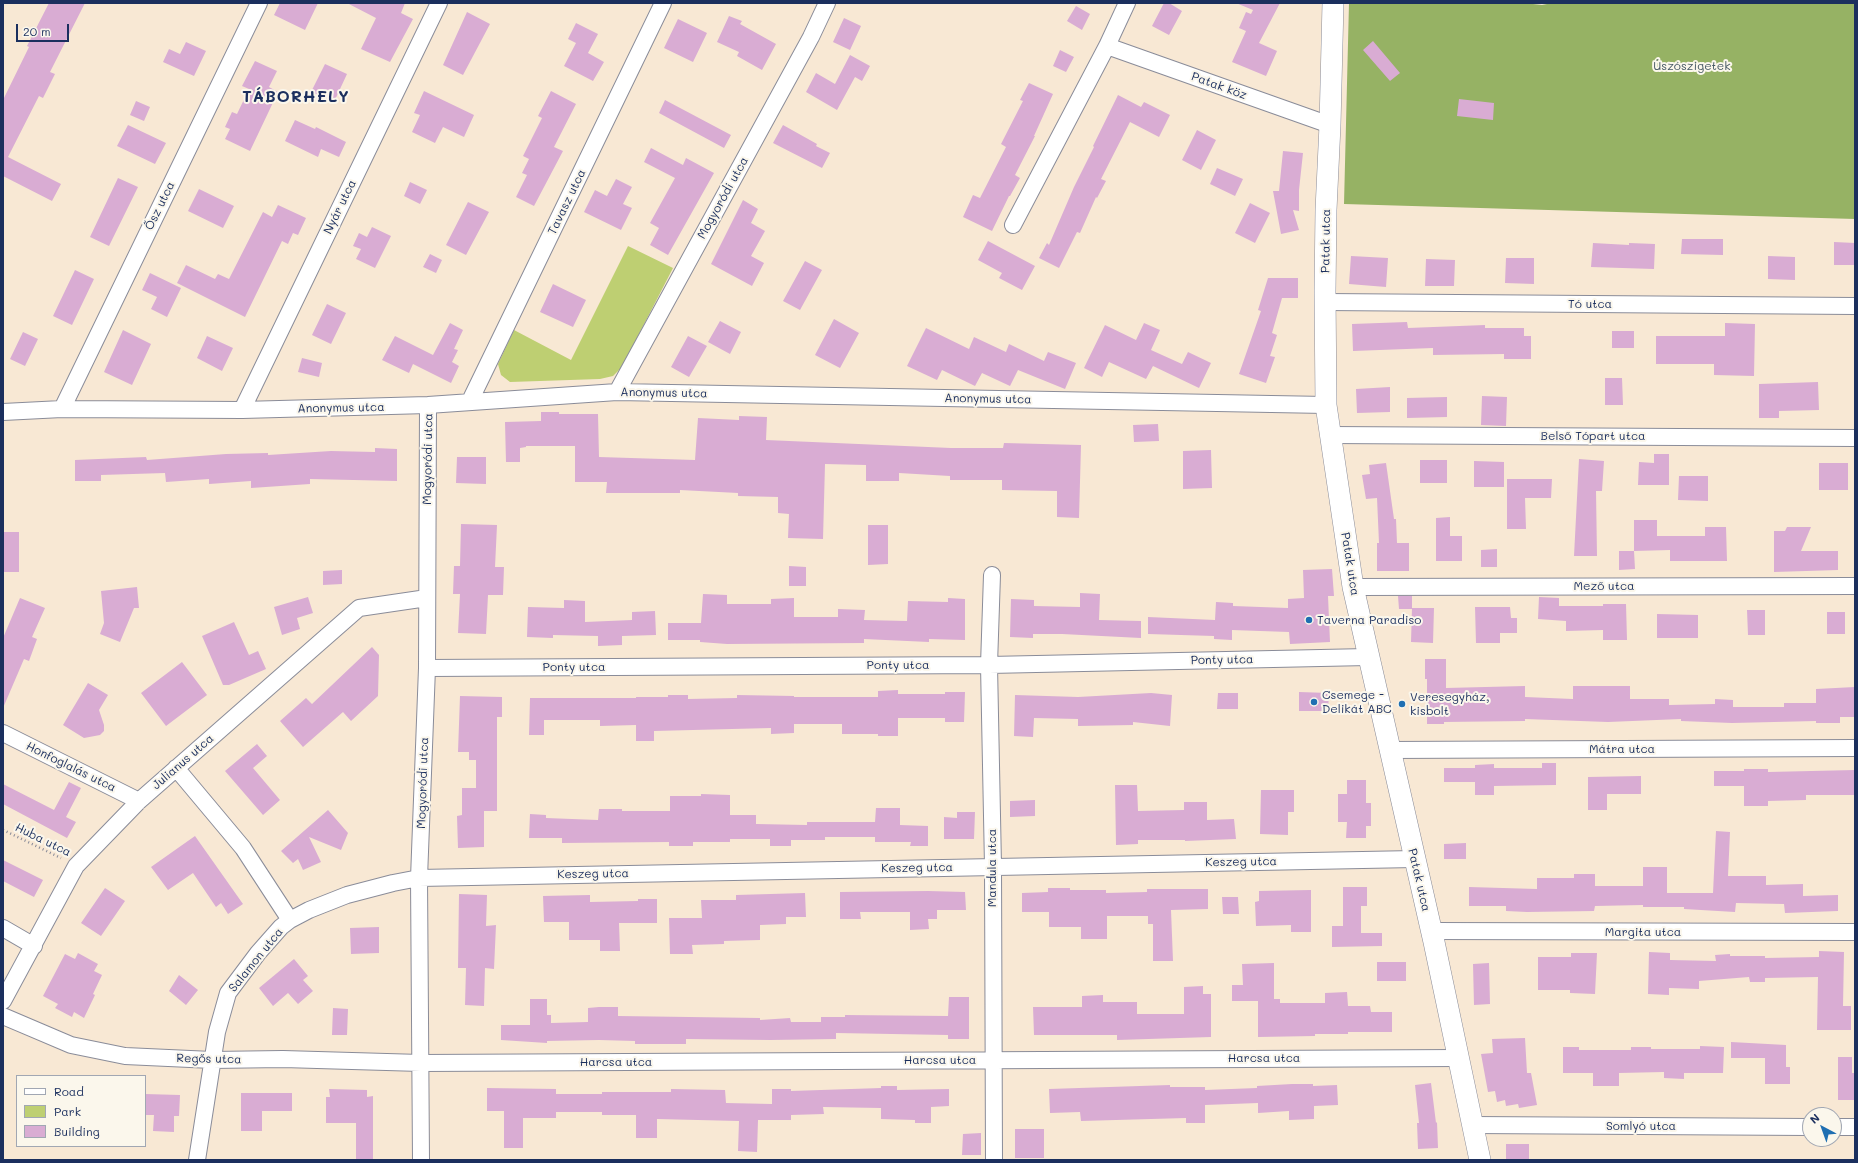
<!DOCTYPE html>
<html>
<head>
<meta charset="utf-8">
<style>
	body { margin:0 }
	#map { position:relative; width:1858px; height:1163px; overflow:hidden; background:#f8e8d4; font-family:Mali,sans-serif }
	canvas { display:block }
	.frame { position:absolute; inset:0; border:4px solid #1b2f5e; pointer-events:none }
	.legend { position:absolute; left:16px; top:1075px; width:130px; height:72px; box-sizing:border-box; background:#fbf7ec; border:1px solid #a1a7b3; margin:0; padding:5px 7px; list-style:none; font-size:12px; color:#1b2f5e }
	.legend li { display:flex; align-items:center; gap:8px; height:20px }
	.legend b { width:20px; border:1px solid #a1a7b3 }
	.north { position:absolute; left:1802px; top:1107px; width:40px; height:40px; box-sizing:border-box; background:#fbf7ec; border:1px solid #a1a7b3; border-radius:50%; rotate:319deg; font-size:11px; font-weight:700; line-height:16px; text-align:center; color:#1b2f5e }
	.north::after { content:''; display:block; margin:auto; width:14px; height:18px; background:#1f6fb2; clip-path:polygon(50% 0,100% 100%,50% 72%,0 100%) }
	.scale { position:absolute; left:16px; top:24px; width:53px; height:18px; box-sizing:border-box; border:2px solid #1b2f5e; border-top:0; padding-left:5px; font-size:12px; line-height:14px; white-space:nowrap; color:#1b2f5e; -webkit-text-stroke:3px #fbf7ec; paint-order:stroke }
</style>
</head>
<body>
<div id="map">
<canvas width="1858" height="1163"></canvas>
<div class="frame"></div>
<ul class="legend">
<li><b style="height:5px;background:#fff"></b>Road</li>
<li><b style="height:11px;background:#becf72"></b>Park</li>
<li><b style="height:11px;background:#d9acd3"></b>Building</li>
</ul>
<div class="north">N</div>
<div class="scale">20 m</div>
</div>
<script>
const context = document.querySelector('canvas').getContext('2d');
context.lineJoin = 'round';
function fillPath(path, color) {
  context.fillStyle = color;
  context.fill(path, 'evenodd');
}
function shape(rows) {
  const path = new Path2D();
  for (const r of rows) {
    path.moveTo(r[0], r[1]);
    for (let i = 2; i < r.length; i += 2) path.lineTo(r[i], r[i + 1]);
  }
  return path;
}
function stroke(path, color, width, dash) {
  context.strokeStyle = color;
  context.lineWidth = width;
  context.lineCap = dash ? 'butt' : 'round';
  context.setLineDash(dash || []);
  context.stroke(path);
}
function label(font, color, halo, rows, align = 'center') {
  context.font = font + ' Mali,sans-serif';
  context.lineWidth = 4;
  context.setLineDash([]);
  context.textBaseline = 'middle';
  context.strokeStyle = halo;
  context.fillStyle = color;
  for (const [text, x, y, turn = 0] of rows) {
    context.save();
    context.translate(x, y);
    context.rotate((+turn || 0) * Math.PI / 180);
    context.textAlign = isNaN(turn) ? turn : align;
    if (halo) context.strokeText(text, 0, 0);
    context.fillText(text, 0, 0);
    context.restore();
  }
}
fillPath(shape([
	[628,246,673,268,622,367,613,376,600,379,510,382,501,375,498,364,514,330,571,360]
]), '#becf72');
fillPath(shape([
	[1349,3,1524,3,1542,5,1552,3,1855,3,1855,219,1344,204]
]), '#96b264');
fillPath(shape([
	[49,3,85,3,50,72,55,74,43,98,39,96,8,157,61,184,52,201,3,176,3,100,29,47,27,46],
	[280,3,318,3,305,30,274,15],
	[347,3,405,3,401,13,413,19,390,62,361,49,376,18],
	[1164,3,1169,3,1182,11,1169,35,1152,26],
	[1236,3,1280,3,1259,43,1277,51,1266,76,1232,62,1246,31,1239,28,1246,12,1251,14,1253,10],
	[1076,6,1090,14,1082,30,1067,21],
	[467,12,490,24,463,75,443,65],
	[729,16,742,21,740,24,776,44,762,70,737,56,739,52,717,42],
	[844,18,861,26,850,50,833,42],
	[678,19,707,33,693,62,664,48],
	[576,23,598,34,588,53,604,62,593,81,564,66,576,43,568,39],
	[1373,41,1400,73,1390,81,1363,50],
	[186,42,206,51,194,76,163,62,169,49,180,54],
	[1060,50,1074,57,1066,72,1053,66],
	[850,55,870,66,862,81,855,77,837,110,806,92,816,73,835,84],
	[255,61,277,71,269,87,278,92,250,151,225,139,230,129,225,127,232,112,237,114,249,89,242,86],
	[325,64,347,74,334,102,311,92],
	[1029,83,1053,94,1034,136,1035,136,1015,175,1020,178,1010,196,1009,196,992,231,963,217,973,195,980,198,1006,147,1001,144,1023,101,1020,100],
	[424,91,474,115,464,137,443,127,435,143,412,132,420,115,414,113],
	[551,91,576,104,554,147,563,151,534,206,516,197,527,175,522,173,529,159,523,156,542,118,538,116],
	[1118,95,1141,107,1144,102,1170,115,1159,137,1130,122,1101,179,1106,181,1097,198,1096,197,1080,233,1077,232,1059,268,1039,258,1047,243,1049,245,1074,187,1094,147,1093,146],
	[1459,99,1494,103,1493,120,1457,116],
	[665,100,731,135,724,148,659,113],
	[136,101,150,107,144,121,130,115],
	[295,120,315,129,316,127,346,142,339,157,321,149,318,157,285,141],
	[128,125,166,143,155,164,117,146],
	[783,125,817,144,816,146,830,153,822,168,773,143],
	[1197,130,1216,140,1201,170,1182,160],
	[651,148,683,165,686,158,714,173,668,255,650,245,659,228,650,223,675,178,644,162],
	[1283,151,1303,153,1299,190,1299,211,1293,210,1299,230,1281,234,1273,191,1279,191],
	[1217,168,1243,179,1235,196,1210,184],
	[118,178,138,187,109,246,90,237],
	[616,179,632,187,623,204,632,208,621,230,584,212,595,190,607,196],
	[410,182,427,190,420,204,404,196],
	[199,189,234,206,223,228,188,211],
	[743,200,758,209,751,223,765,231,751,256,764,263,752,286,711,264],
	[468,202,489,212,466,255,446,245],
	[1250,203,1270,213,1255,243,1235,233],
	[278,205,306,218,298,235,293,233,288,244,282,241,245,317,177,283,186,265,215,279,218,274,229,279,263,212,272,217],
	[372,227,391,236,375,268,356,259,361,249,353,246,359,233,367,237],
	[1682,239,1723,239,1723,255,1681,254],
	[988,241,1035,266,1022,290,999,278,1002,273,978,260],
	[1834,242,1855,243,1855,265,1834,265],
	[1593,243,1629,245,1629,243,1655,244,1654,269,1591,267],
	[430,254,442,260,436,273,423,267],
	[1351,256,1388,258,1386,287,1349,284],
	[1768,256,1795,257,1795,280,1768,279],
	[1506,258,1534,258,1534,284,1505,283],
	[1426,259,1455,260,1454,286,1425,286],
	[805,261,822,270,800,310,783,301],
	[75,270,94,279,72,325,53,316],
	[150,273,181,288,167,317,151,309,157,297,142,290],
	[1268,278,1298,278,1298,298,1282,298,1272,333,1277,335,1270,356,1275,357,1266,383,1239,374,1261,311,1258,310],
	[553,284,586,300,573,327,540,312],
	[327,304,346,313,331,344,312,335],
	[834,319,859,333,840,368,815,355],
	[720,321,741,332,730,354,708,342],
	[1407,322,1408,328,1485,325,1485,328,1524,328,1524,336,1531,336,1531,359,1504,359,1504,354,1433,355,1433,348,1353,351,1352,324],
	[450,323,463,330,454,349,458,350,452,362,459,366,451,383,413,364,409,373,382,360,395,336,433,355],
	[1144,323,1160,330,1151,350,1182,364,1188,352,1211,363,1199,388,1153,366,1146,379,1109,362,1102,377,1084,368,1105,325,1136,340],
	[1725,323,1755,324,1754,376,1714,375,1714,364,1656,364,1656,336,1725,336],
	[926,328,969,349,974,337,1006,352,1009,344,1044,361,1048,352,1076,363,1065,389,1018,370,1010,386,982,373,975,386,942,370,937,380,907,366],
	[123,330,151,344,132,385,104,372],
	[1612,331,1634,331,1634,348,1612,348],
	[23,332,38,339,25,366,10,359],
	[207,336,233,348,222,371,197,358],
	[688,336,707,346,689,377,671,367],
	[302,358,322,363,319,377,298,372],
	[1605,378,1622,378,1623,405,1605,405],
	[1818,382,1819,410,1779,411,1779,418,1759,418,1759,384],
	[1390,387,1390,412,1357,413,1356,389],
	[1482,396,1507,397,1506,426,1481,425],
	[1447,397,1447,417,1407,418,1407,398],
	[541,412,559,412,559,414,598,414,599,457,695,460,698,418,739,420,739,416,767,417,766,440,951,448,1003,448,1004,443,1081,445,1079,518,1057,517,1057,491,1002,490,1002,480,950,480,950,476,899,473,899,481,866,481,866,465,825,464,823,539,788,538,789,514,778,513,778,497,738,496,738,493,680,490,680,493,606,493,607,482,575,482,575,446,526,446,526,447,520,448,520,462,506,462,505,422,541,421],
	[1158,424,1159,441,1134,442,1133,425],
	[375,448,397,449,397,481,310,479,310,484,251,488,251,481,209,484,209,479,166,482,165,473,101,475,101,481,75,481,75,460,146,457,147,460,226,454,268,453,268,455,331,451,375,452],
	[1211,450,1212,488,1183,489,1183,451],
	[1654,454,1669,454,1669,485,1638,485,1639,462,1654,463],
	[457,457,486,457,486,484,456,483],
	[1579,459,1604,461,1602,491,1596,491,1597,556,1574,556],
	[1420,460,1447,460,1447,483,1420,483],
	[1474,461,1504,462,1504,487,1474,487],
	[1386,463,1394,519,1396,519,1397,543,1409,543,1409,571,1377,571,1377,543,1379,543,1377,498,1366,499,1362,475,1370,474,1369,465],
	[1819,463,1848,463,1848,490,1819,490],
	[1679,476,1708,476,1708,501,1678,500],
	[1507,479,1552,479,1551,498,1525,498,1526,529,1507,529],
	[1450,517,1450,536,1462,536,1462,561,1436,561,1436,518],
	[1634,520,1657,520,1657,536,1705,536,1705,527,1726,527,1727,561,1670,561,1670,550,1634,551],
	[461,524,497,525,495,567,504,567,503,595,488,595,486,634,458,633,460,594,453,594,454,566,460,566],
	[868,525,888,525,888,564,868,565],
	[1787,527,1811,527,1801,551,1838,551,1838,570,1774,572,1774,531,1785,531],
	[3,532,19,532,19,572,3,572],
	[1497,549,1497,567,1481,567,1481,550],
	[1619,551,1634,551,1635,569,1619,570],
	[789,566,806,567,806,586,789,586],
	[1332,569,1334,596,1328,596,1330,642,1290,644,1289,632,1232,630,1232,640,1214,639,1214,636,1148,634,1148,617,1215,620,1216,602,1233,603,1233,606,1288,608,1288,599,1304,598,1303,570],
	[342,570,342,584,323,585,323,571],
	[137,587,139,608,134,608,120,642,100,634,104,623,101,591],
	[1080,593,1100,594,1099,620,1141,621,1141,638,1062,634,1033,634,1033,638,1010,637,1011,599,1034,600,1034,606,1080,607],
	[703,594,727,595,727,604,771,604,771,599,794,598,794,617,838,617,838,609,865,610,864,620,907,621,908,601,948,602,948,598,965,599,965,640,929,639,929,642,864,639,864,643,727,644,700,642,700,640,668,640,668,623,701,623],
	[1398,596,1412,596,1412,609,1399,609],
	[308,597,313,613,297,618,300,629,282,635,274,607],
	[1539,597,1559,598,1559,606,1603,606,1603,604,1626,604,1627,640,1603,640,1603,630,1566,631,1566,621,1538,619],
	[20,598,45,608,32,637,37,639,29,661,24,659,3,708,3,638],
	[564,600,585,601,585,622,632,620,632,612,655,611,656,635,622,636,622,645,598,646,598,636,553,635,553,638,527,637,528,607,564,608],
	[1475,607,1510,607,1511,618,1517,618,1517,633,1500,633,1500,643,1476,643],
	[1412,608,1434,608,1433,643,1411,642],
	[1747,610,1765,610,1765,635,1748,635],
	[1827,612,1845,612,1845,634,1827,634],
	[1657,614,1698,615,1698,638,1657,638],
	[234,622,249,655,258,651,266,669,229,685,223,685,202,636],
	[372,647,379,655,378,696,351,721,343,712,303,747,280,721,306,698,312,704],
	[1425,659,1446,659,1446,688,1525,686,1525,697,1573,699,1573,686,1630,686,1630,699,1669,699,1669,705,1715,704,1715,699,1733,700,1733,707,1784,707,1784,703,1816,703,1816,689,1855,687,1855,717,1840,717,1840,723,1816,723,1816,721,1732,723,1681,721,1681,719,1608,722,1525,719,1525,721,1444,722,1444,724,1427,724,1427,679,1425,679],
	[182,662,207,695,166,726,141,693],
	[88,683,108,695,99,710,104,725,104,731,100,735,84,738,63,725],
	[898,690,898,694,945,694,945,692,965,692,964,722,945,722,945,718,898,718,898,736,878,736,878,734,842,734,842,724,794,724,794,733,771,734,771,728,654,731,654,741,636,741,636,725,600,726,600,720,544,720,544,735,529,735,530,698,636,698,636,697,668,697,668,695,688,695,688,699,737,698,737,695,794,696,794,697,878,697,878,691],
	[1299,692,1329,693,1328,711,1299,711],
	[1151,693,1172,695,1170,726,1133,722,1133,725,1078,726,1078,719,1034,718,1033,737,1014,736,1015,695,1078,697],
	[1218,693,1238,693,1238,709,1217,709],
	[460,696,502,697,502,717,497,717,497,811,484,811,484,847,458,848,457,816,462,815,462,788,476,788,476,760,469,760,469,752,458,752],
	[257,744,267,756,253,768,280,800,263,815,225,771],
	[1542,763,1556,763,1556,785,1494,786,1494,795,1475,795,1475,782,1444,782,1444,768,1475,768,1475,765,1494,764,1494,768,1542,768],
	[1744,769,1768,769,1768,772,1855,770,1855,795,1806,795,1806,800,1768,801,1768,806,1744,806,1744,786,1714,786,1714,771,1744,771],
	[1641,776,1641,794,1607,794,1607,810,1588,810,1588,777],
	[1347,780,1366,780,1366,803,1371,803,1371,826,1366,826,1366,838,1346,838,1347,822,1338,822,1338,794,1347,794],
	[69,782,81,788,66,817,76,822,67,838,3,804,3,784,54,810],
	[1115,785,1137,785,1138,811,1184,810,1184,802,1207,802,1207,820,1234,819,1236,839,1185,841,1185,840,1138,840,1138,844,1116,845],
	[1261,790,1294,790,1294,812,1288,812,1288,835,1260,834],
	[701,794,730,795,730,815,756,815,756,824,807,825,807,822,875,822,876,808,900,808,900,825,928,826,928,846,910,846,911,842,875,842,875,837,825,837,825,840,791,840,791,846,770,846,770,839,730,839,730,842,693,842,693,846,669,846,669,842,562,843,562,838,529,838,530,814,546,815,546,818,598,820,599,809,622,809,622,811,670,811,670,796,701,796],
	[1035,800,1035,816,1010,817,1010,801],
	[328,810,348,833,341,850,309,837,321,862,303,870,298,859,293,863,281,851],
	[957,812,975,812,974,839,944,839,944,817,957,818],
	[1716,831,1730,832,1728,876,1766,876,1766,885,1803,884,1803,896,1838,895,1838,911,1785,913,1784,904,1736,903,1735,912,1684,909,1684,907,1643,907,1643,905,1595,906,1594,911,1527,912,1506,911,1506,906,1469,906,1469,887,1537,889,1537,878,1574,878,1574,874,1595,874,1595,886,1643,886,1643,867,1667,867,1667,893,1713,893],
	[195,836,243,904,228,914,221,903,216,907,193,873,168,890,151,867],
	[1466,843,1466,859,1444,859,1444,844],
	[3,860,43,880,34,897,3,881],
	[1343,887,1367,887,1367,906,1361,906,1361,933,1382,933,1382,946,1332,947,1332,926,1343,926],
	[105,888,125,901,101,936,81,923],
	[1048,888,1070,888,1070,890,1106,890,1106,893,1147,892,1147,889,1208,889,1208,909,1171,910,1173,961,1153,961,1153,924,1148,924,1148,916,1107,916,1107,939,1081,939,1081,927,1049,927,1049,912,1022,912,1022,893,1048,892],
	[1311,890,1311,932,1291,932,1291,925,1256,926,1255,902,1259,901,1259,891],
	[928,891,965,892,966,910,937,910,937,919,928,919,929,929,910,930,910,912,860,912,861,919,840,919,840,892],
	[805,893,806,917,786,917,786,924,760,925,760,940,724,941,724,944,692,945,693,954,670,954,669,918,702,918,701,900,736,900,736,895],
	[459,894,487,895,486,926,496,925,494,969,485,968,484,1006,465,1005,466,968,458,968],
	[590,895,590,902,638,901,638,899,657,899,657,923,619,923,620,951,600,951,600,940,569,940,569,922,544,922,543,896],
	[1222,897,1238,897,1239,914,1223,914],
	[379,927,379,953,351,954,350,928],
	[1819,951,1844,952,1843,1006,1851,1006,1851,1030,1817,1030,1818,977,1765,978,1765,982,1750,982,1749,977,1699,981,1699,989,1669,988,1669,995,1648,994,1649,952,1670,953,1670,960,1716,961,1715,955,1730,954,1730,956,1765,956,1765,958,1819,957],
	[78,953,98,964,94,971,102,975,93,994,95,995,84,1018,74,1012,72,1017,55,1008,58,1004,43,996,65,954,75,959],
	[1571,953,1597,953,1595,994,1570,993,1570,990,1538,990,1538,957,1571,957],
	[294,959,308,976,303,980,313,991,298,1004,288,993,273,1006,259,988],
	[1377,962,1406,962,1406,981,1377,981],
	[1274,963,1274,999,1280,999,1280,1003,1325,1003,1325,993,1347,992,1348,1006,1370,1006,1371,1012,1392,1012,1392,1032,1348,1032,1348,1034,1315,1034,1315,1036,1258,1037,1258,1001,1232,1001,1232,985,1243,985,1242,964],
	[1489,963,1490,1004,1474,1005,1473,964],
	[179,975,198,990,186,1005,169,991],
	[1203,986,1203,994,1211,994,1211,1037,1117,1040,1117,1035,1034,1035,1033,1007,1082,1007,1082,996,1103,995,1103,1002,1137,1002,1137,1014,1184,1014,1184,987],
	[949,997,969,997,969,1039,948,1039,948,1035,836,1033,836,1039,770,1040,686,1039,686,1044,635,1044,635,1041,599,1040,547,1041,547,1043,501,1040,501,1025,530,1025,530,999,547,999,547,1015,551,1015,551,1023,588,1022,588,1008,599,1007,618,1007,618,1016,760,1018,760,1020,790,1018,791,1022,821,1022,821,1017,845,1017,845,1015,948,1016],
	[333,1008,348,1009,347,1035,332,1035],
	[1525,1038,1527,1073,1531,1073,1537,1105,1519,1108,1518,1104,1506,1106,1505,1100,1497,1102,1495,1091,1488,1092,1481,1054,1493,1053,1492,1039],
	[1731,1042,1786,1045,1786,1067,1790,1067,1790,1084,1765,1084,1765,1058,1731,1058],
	[1700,1046,1724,1047,1723,1073,1684,1073,1684,1079,1664,1078,1664,1072,1619,1073,1619,1086,1593,1086,1593,1073,1563,1073,1563,1047,1579,1047,1579,1050,1631,1050,1631,1047,1651,1047,1651,1049,1700,1049],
	[1838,1057,1852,1057,1852,1073,1855,1073,1855,1100,1838,1100],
	[1431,1083,1436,1123,1437,1122,1438,1148,1418,1149,1417,1123,1419,1123,1415,1085],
	[1292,1084,1313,1084,1313,1086,1337,1085,1338,1105,1314,1106,1314,1119,1289,1120,1289,1111,1258,1113,1258,1103,1205,1105,1205,1123,1186,1123,1186,1118,1081,1121,1080,1112,1050,1113,1049,1089,1170,1085,1170,1087,1205,1087,1205,1090,1257,1088,1257,1086],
	[881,1086,897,1086,897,1090,949,1089,949,1106,931,1107,931,1123,915,1123,915,1120,881,1119,881,1108,823,1107,824,1114,791,1115,791,1120,758,1120,757,1152,738,1151,739,1121,657,1119,657,1138,636,1138,636,1115,602,1115,602,1112,556,1112,556,1118,523,1118,523,1148,504,1148,504,1111,487,1111,487,1088,556,1089,556,1094,602,1094,602,1092,671,1092,671,1089,725,1090,726,1103,772,1104,772,1089,791,1089,791,1091,881,1088],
	[329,1089,367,1090,367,1097,373,1096,373,1160,356,1160,356,1123,326,1123,326,1097,330,1097],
	[241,1093,292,1093,292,1111,262,1111,262,1131,241,1131],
	[145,1094,180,1095,179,1116,174,1116,174,1132,153,1131,154,1115,145,1115],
	[1015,1129,1044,1129,1044,1158,1015,1158],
	[981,1133,981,1155,962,1155,963,1134],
	[1506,1144,1529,1144,1529,1160,1506,1160]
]), '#d9acd3');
const minor = shape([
	[1107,46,1330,125],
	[1013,225,1107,46,1127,3],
	[1325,302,1855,306],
	[617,392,811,37,827,3],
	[470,401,663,3],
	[62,409,259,3],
	[242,410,439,3],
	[3,412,62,409,242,410,428,405,617,392,1326,405],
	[1330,435,1855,438],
	[992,575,989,665,993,866,994,1160],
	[1353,587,1855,586],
	[427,668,989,665,1368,657],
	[3,733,139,801],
	[1389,750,1855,748],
	[176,768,243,848,290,920],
	[3,928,34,946],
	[1431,931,1855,932],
	[3,1001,76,866,139,801,359,608,427,598],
	[3,1016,71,1045,125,1056,212,1060,283,1059,421,1063,1458,1058],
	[1472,1125,1810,1127],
	[1834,1127,1855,1127],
	[197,1160,217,1032,228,993,258,953,281,927,290,920,309,910,347,895,393,883,419,878,1415,859],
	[421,1160,419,878,427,668,428,405]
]);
const tertiary = shape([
	[1333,3,1330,125,1326,210,1325,292,1326,405,1353,587,1434,942,1480,1160]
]);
stroke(minor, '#8a8c99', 18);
stroke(tertiary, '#8a8c99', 22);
stroke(shape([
	[3,830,61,858]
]), '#8a8c99', 2.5, [1, 3]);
stroke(minor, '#fff', 16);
stroke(tertiary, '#fff', 21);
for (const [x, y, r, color] of [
	[1309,620,4,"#1f6fb2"],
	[1314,702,4,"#1f6fb2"],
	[1402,704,4,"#1f6fb2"]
]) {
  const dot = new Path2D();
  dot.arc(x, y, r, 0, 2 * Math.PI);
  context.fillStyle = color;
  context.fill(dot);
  stroke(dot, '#fbf7ec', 1.5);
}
label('12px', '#445763', '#fbf7ec', [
	["Úszószigetek",1692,66]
]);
label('12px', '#1b2f5e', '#fbf7ec', [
	["Patak köz",1219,86,20],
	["Mogyoródi utca",723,198,-61],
	["Tavasz utca",567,202,-64],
	["Ősz utca",160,206,-64],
	["Nyár utca",340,207,-64],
	["Patak utca",1326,241,-89],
	["Tó utca",1590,304],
	["Anonymus utca",664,393,1],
	["Anonymus utca",988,399,1],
	["Anonymus utca",341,408,-1],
	["Belső Tópart utca",1593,436],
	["Mogyoródi utca",428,459,-89],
	["Patak utca",1350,564,81],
	["Mező utca",1604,586],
	["Ponty utca",1222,660,-1],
	["Ponty utca",898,665],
	["Ponty utca",574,667],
	["Mátra utca",1622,749],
	["Julianus utca",183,762,-41],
	["Honfoglalás utca",71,767,26],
	["Mogyoródi utca",423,783,-88],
	["Huba utca",43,840,26],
	["Keszeg utca",1241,862,-1],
	["Keszeg utca",917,868,-1],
	["Mandula utca",992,868,-90],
	["Keszeg utca",593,874,-1],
	["Patak utca",1419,880,77],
	["Margita utca",1643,932],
	["Salamon utca",256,960,-51],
	["Harcsa utca",1264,1058],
	["Regős utca",209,1059,1],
	["Harcsa utca",940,1060],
	["Harcsa utca",616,1062],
	["Somlyó utca",1641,1126]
]);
label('12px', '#1b2f5e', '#fbf7ec', [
	["Taverna Paradiso",1317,620],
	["Csemege -",1322,695],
	["Delikát ABC",1322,709],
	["Veresegyház,",1410,697],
	["kisbolt",1410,711]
], 'left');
context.letterSpacing = '1px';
label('bold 16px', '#1b2f5e', '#fbf7ec', [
	["TÁBORHELY",296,97]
]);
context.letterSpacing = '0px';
</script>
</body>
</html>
